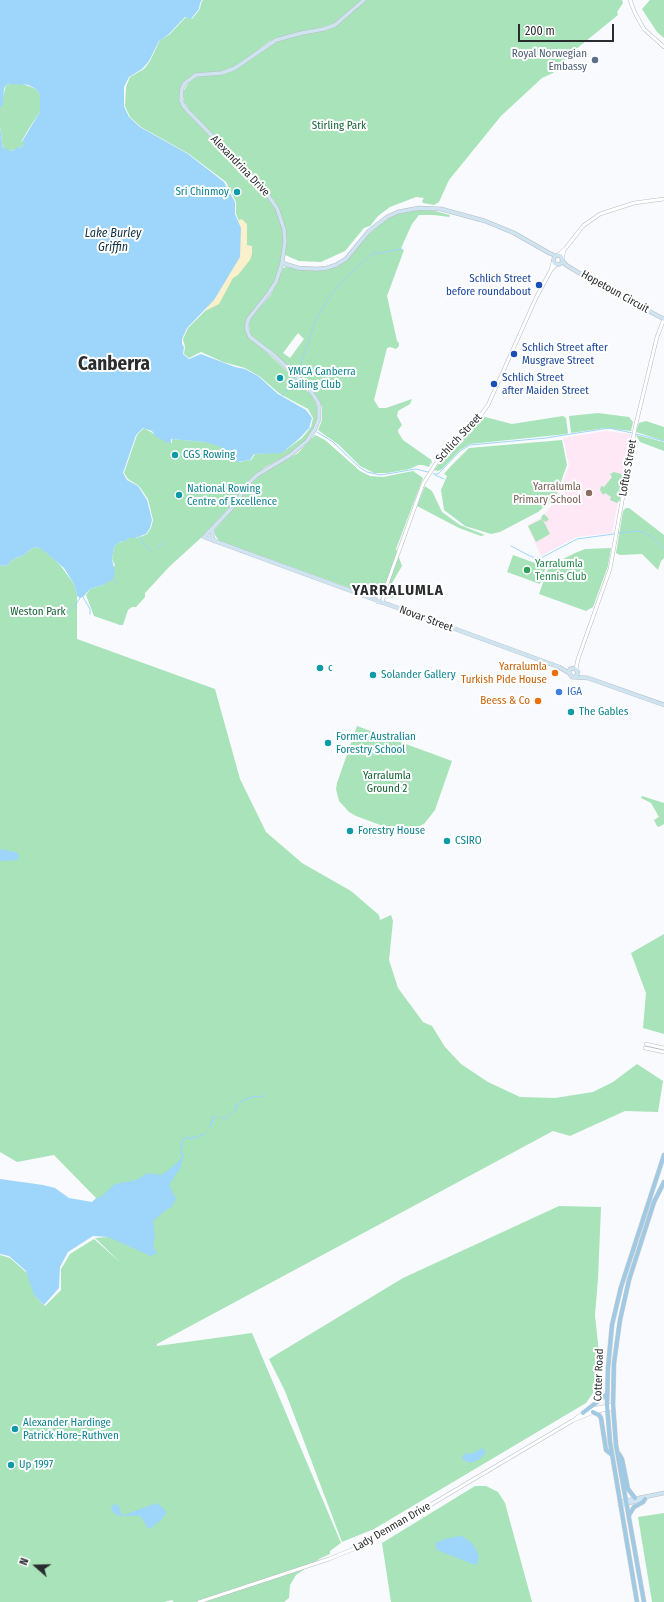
<!DOCTYPE html>
<html>
<head>
<meta charset="utf-8">
<style>
	body { margin:0 }
	#map { position:relative; width:664px; height:1602px; overflow:hidden; background:#f8fafe; font-family:"Fira Sans Condensed",sans-serif }
	canvas { display:block }
	.north { position:absolute; left:16px; top:1546px; width:40px; height:40px; -webkit-text-stroke:3px #fff; paint-order:stroke; rotate:290deg; font-size:11px; font-weight:700; line-height:16px; text-align:center; color:#2b2c2e }
	.north::after { content:''; display:block; margin:auto; width:14px; height:18px; background:#2b2c2e; clip-path:polygon(50% 0,100% 100%,50% 72%,0 100%) }
	.scale { position:absolute; left:518px; top:24px; width:96px; height:18px; box-sizing:border-box; border:2px solid #2b2c2e; border-top:0; padding-left:5px; font-size:12px; line-height:14px; white-space:nowrap; color:#2b2c2e; -webkit-text-stroke:3px #fff; paint-order:stroke }
</style>
</head>
<body>
<div id="map">
<canvas width="664" height="1602"></canvas>
<div class="north">N</div>
<div class="scale">200 m</div>
</div>
<script>
const context = document.querySelector('canvas').getContext('2d');
context.lineJoin = 'round';
function fillPath(path, color) {
  context.fillStyle = color;
  context.fill(path, 'evenodd');
}
function shape(rows) {
  const path = new Path2D();
  for (const r of rows) {
    if (r.length === 3) {
      path.moveTo(r[0] + r[2], r[1]);
      path.arc(r[0], r[1], r[2], 0, 2 * Math.PI);
      continue;
    }
    path.moveTo(r[0], r[1]);
    for (let i = 2; i < r.length; i += 2) path.lineTo(r[i], r[i + 1]);
  }
  return path;
}
function stroke(path, color, width, dash) {
  context.strokeStyle = color;
  context.lineWidth = width;
  context.lineCap = dash ? 'butt' : 'round';
  context.setLineDash(dash || []);
  context.stroke(path);
}
function label(font, color, halo, rows, align = 'center') {
  context.font = font + ' "Fira Sans Condensed",sans-serif';
  context.lineWidth = 4;
  context.setLineDash([]);
  context.textBaseline = 'middle';
  context.strokeStyle = halo;
  context.fillStyle = color;
  for (const [text, x, y, turn = 0] of rows) {
    context.save();
    context.translate(x, y);
    context.rotate((+turn || 0) * Math.PI / 180);
    context.textAlign = isNaN(turn) ? turn : align;
    if (halo) context.strokeText(text, 0, 0);
    context.fillText(text, 0, 0);
    context.restore();
  }
}
fillPath(shape([
	[605,431,631,434,612,533,576,537,541,556,527,525,542,517,556,500,569,465,563,438]
]), '#ffe8f6');
fillPath(shape([
	[203,0,362,0,334,24,270,41,235,67,221,72,195,74,184,82,181,87,183,106,261,186,276,207,283,227,284,240,281,262,275,280,268,293,252,311,246,322,252,339,298,381,314,398,319,412,318,418,314,427,306,440,288,455,265,467,248,481,230,507,203,536,169,567,145,593,145,597,136,607,132,607,128,610,123,625,120,625,94,616,86,595,90,589,103,585,115,565,112,559,114,547,121,541,124,542,129,538,135,538,143,536,147,534,151,528,153,520,148,499,139,486,128,479,124,473,137,435,144,428,170,443,172,443,172,439,206,442,223,446,239,462,251,460,255,454,283,452,302,438,311,427,313,418,308,409,280,394,259,376,245,368,223,362,201,352,189,358,184,354,185,347,183,339,188,328,216,300,241,256,242,228,236,214,236,202,226,182,189,154,141,127,130,117,125,106,126,87,130,77,144,69,150,61,160,40,169,35,186,17,192,19,200,9,201,3],
	[364,0,622,0,623,3,617,12,618,15,570,54,553,73,542,78,501,116,449,180,439,202,434,205,423,203,422,201,424,198,416,197,390,207,378,216,370,226,364,228,345,251,321,262,299,261,285,255,286,244,285,229,281,215,274,200,255,177,192,114,184,102,183,92,189,82,195,77,231,72,270,44,284,39,332,28],
	[650,0,664,0,664,38,657,32,642,9],
	[14,83,23,84,36,89,40,95,40,112,28,130,21,142,26,141,22,147,10,151,3,149,0,126,0,108,6,85],
	[423,210,435,211,450,215,449,217,434,215,419,215,412,224,402,246,401,249,404,250,387,296,397,341,399,343,399,346,396,349,390,347,387,348,374,400,379,408,386,408,412,399,410,404,398,411,397,416,402,425,398,430,398,432,403,440,430,459,431,459,432,463,431,464,431,462,429,467,423,465,418,465,410,469,387,473,374,473,360,466,339,445,318,430,322,420,322,407,317,397,309,387,285,363,252,336,250,334,249,323,252,316,270,296,277,283,283,268,286,267,318,271,331,268,348,259,367,236,387,218,394,215,408,211],
	[298,333,304,339,290,358,283,353],
	[598,413,629,417,633,422,631,431,605,428,571,433,569,416],
	[563,416,566,418,568,433,567,434,470,444,460,450,442,469,438,471,434,470,449,450,485,417,512,424],
	[646,421,664,427,664,441,636,432,639,423],
	[315,435,325,440,360,471,370,476,383,477,413,471,423,478,396,549,402,566,392,583,393,591,396,595,392,598,387,596,387,594,383,596,383,593,372,596,219,541,215,535,215,529,227,516,252,482,261,474,298,453],
	[636,435,664,442,664,451,640,442],
	[562,440,567,465,563,476,556,497,538,512,500,532,491,534,465,526,444,510,441,490,447,476,444,474,450,467,469,448],
	[614,472,621,474,623,478,620,500,617,503,610,500,611,497,605,493,603,495,600,490,601,486,604,487,612,477,610,474],
	[425,486,432,491,442,512,460,525,485,535,481,536,459,528,417,506],
	[626,508,629,508,664,535,664,558,661,561,658,570,642,554,620,555,616,553,623,511],
	[544,514,549,519,546,522,543,520,550,534,536,542,528,526,542,519,541,517],
	[36,547,44,550,60,565,74,584,77,596,77,639,215,689,240,779,266,832,302,863,351,891,379,915,380,920,391,915,393,921,389,960,398,988,423,1022,432,1026,445,1047,461,1064,488,1082,520,1097,555,1098,593,1092,613,1082,637,1064,663,1081,658,1112,625,1111,570,1136,553,1131,157,1344,156,1326,157,1346,252,1333,341,1543,330,1551,330,1554,321,1558,296,1575,290,1585,289,1598,284,1602,174,1602,172,1600,164,1602,0,1602,0,1255,10,1258,27,1273,36,1297,45,1306,61,1290,61,1269,70,1254,94,1239,121,1263,95,1238,108,1237,96,1198,54,1155,17,1162,0,1152,0,565,6,566,15,558,23,556,31,549],
	[611,548,608,566,593,607,586,611,539,594,549,566,575,553,585,549],
	[513,555,546,567,540,584,507,572],
	[357,726,452,761,435,810,424,824,410,830,391,829,356,816,349,812,339,801,336,789,337,783],
	[642,796,664,803,664,824,659,827,657,826,654,820,659,817,651,803,641,798],
	[664,934,664,1034,643,1028,646,993,631,953],
	[559,1206,601,1207,598,1279,595,1315,599,1353,593,1393,586,1403,374,1529,342,1542,285,1391,269,1359,403,1278],
	[475,1486,486,1486,498,1492,505,1503,532,1602,391,1602,382,1543],
	[664,1513,664,1602,652,1602,638,1517]
]), '#a9e3b9');
fillPath(shape([
	[242,219,247,224,247,245,252,246,252,254,250,260,238,275,233,278,219,304,205,311,239,257,236,221]
]), '#faf0cb');
fillPath(shape([
	[0,0,202,0,200,3,199,9,191,19,185,17,168,35,159,41,149,61,142,69,129,77,124,87,124,106,129,117,140,127,188,154,224,182,235,202,235,214,241,228,240,257,214,300,187,328,182,339,182,344,184,347,183,354,189,359,201,354,235,367,245,369,258,376,278,394,306,410,312,418,309,428,300,438,282,453,254,454,250,460,237,462,229,458,222,447,205,442,171,439,171,443,169,443,156,437,152,431,143,428,136,435,123,473,127,480,138,486,147,500,152,520,150,528,146,534,135,538,129,538,124,542,121,541,114,547,112,559,115,572,113,579,103,585,90,589,83,597,80,598,77,596,74,584,64,568,43,550,36,547,31,549,23,556,15,558,6,566,0,565,0,126,3,149,6,148,10,151,14,150,17,147,18,148,22,147,25,141,21,143,40,112,40,95,36,89,28,85,23,84,22,85,9,84,6,85,4,89,3,104,0,108],
	[0,849,15,852,19,855,18,860,0,861],
	[266,1094,262,1097,252,1097,242,1102,237,1106,236,1111,229,1115,226,1119,214,1117,213,1122,208,1130,204,1135,192,1139,188,1138,183,1140,183,1144,181,1152,184,1156,181,1163,181,1167,169,1185,176,1199,171,1208,167,1209,153,1221,155,1236,153,1246,157,1253,151,1256,108,1237,93,1236,68,1252,60,1267,59,1288,44,1305,34,1295,26,1271,9,1256,0,1254,0,1179,43,1185,55,1188,69,1198,92,1202,96,1198,101,1197,115,1184,136,1180,148,1173,161,1175,166,1172,178,1162,182,1157,180,1152,182,1139,187,1137,194,1137,204,1134,208,1130,213,1116,225,1118,228,1115,235,1111,235,1106,242,1101,251,1096,261,1096],
	[482,1448,485,1451,485,1454,478,1460,470,1463,462,1459,464,1454,474,1453],
	[157,1503,167,1512,161,1520,150,1529,148,1528,140,1516,119,1516,115,1514,111,1509,112,1506,115,1504,118,1505,121,1513,124,1515],
	[462,1536,473,1544,479,1556,477,1565,473,1564,437,1550,435,1543,448,1538]
]), '#9dd5fb');
stroke(shape([
	[374,254,402,249],
	[297,375,315,322,329,297,345,279,376,250],
	[282,396,295,377],
	[309,428,312,429],
	[317,432,333,442,359,467,367,472,381,475,416,469,428,472],
	[636,434,664,441],
	[433,474,438,474,460,451,470,445,546,438,609,428,632,433],
	[435,475,444,479],
	[618,533,634,531,643,532,652,537,664,549],
	[139,535,144,545,152,551],
	[511,546,532,557,541,558,577,539,614,534],
	[158,548,164,541],
	[113,579,117,583],
	[83,597,90,609,90,614],
	[74,607,80,598],
	[69,611,72,608]
]), '#9dd5fb', 1);
const tertiary = shape([
	[630,0,635,13,644,29,664,47],
	[558,255,565,249,583,226,600,214,634,203,664,199],
	[562,258,564,251],
	[552,269,557,264],
	[378,602,381,592,386,587],
	[382,603,386,587,423,484,440,457,475,423,488,405,536,298,551,270,553,262],
	[576,669,578,659,610,569,635,428,657,337,664,319],
	[646,1044,664,1048],
	[645,1048,664,1052],
	[575,1419,583,1413,592,1409,613,1405],
	[199,1602,329,1559,361,1546,572,1421,593,1412,613,1408]
]);
const secondary = shape([
	[364,0,335,25,324,29,302,33,276,40,235,68,222,73,196,75,185,83,182,88,181,100,184,107,262,187,277,208,284,229,285,241,282,263,276,282,268,294,249,318,247,323,247,330,250,337,275,356,309,388,319,404,319,419,315,429,307,441,289,456,257,475,249,483,231,509,204,537,559,667,569,673,572,677,588,678,664,705],
	[558,260,4.5],
	[562,260,566,265,597,284,664,319],
	[282,263,298,268,317,269,327,268,336,265,346,259,369,231,387,217,398,212,419,208,441,209,485,221,514,233,549,253,556,256],
	[213,529,212,536,214,541],
	[569,673,570,669,574,668,578,672,576,676],
	[620,1502,664,1493],
	[620,1505,645,1499]
]);
const primary = shape([
	[593,1412,599,1415,601,1418,606,1450,611,1454],
	[583,1413,606,1395],
	[619,1454,622,1459,628,1489,635,1498],
	[629,1515,634,1507,643,1502,645,1499],
	[637,1602,610,1442,607,1405,608,1368,612,1325,621,1287,664,1155],
	[644,1602,616,1445,613,1405,614,1363,620,1320,629,1280,654,1202,664,1182]
]);
stroke(tertiary, '#b9bcc2', 4);
stroke(secondary, '#b9bcc2', 4.5);
stroke(primary, '#d5d5d5', 5);
stroke(tertiary, '#fff', 3);
stroke(secondary, '#cfe4f1', 3.5);
stroke(primary, '#a0c9e3', 4);
for (const [x, y, r, color] of [
	[595,60,4,"#5c6f8a"],
	[237,192,4,"#0f9aa8"],
	[539,285,4,"#1a4fb4"],
	[514,354,4,"#1a4fb4"],
	[280,378,4,"#0f9aa8"],
	[494,384,4,"#1a4fb4"],
	[175,455,4,"#0f9aa8"],
	[589,493,4,"#8d6e63"],
	[179,495,4,"#0f9aa8"],
	[527,570,4,"#2e9e5b"],
	[320,668,4,"#0f9aa8"],
	[555,673,4,"#e8710a"],
	[373,675,4,"#0f9aa8"],
	[559,692,4,"#3f7fe0"],
	[538,701,4,"#e8710a"],
	[571,712,4,"#0f9aa8"],
	[328,743,4,"#0f9aa8"],
	[350,831,4,"#0f9aa8"],
	[447,841,4,"#0f9aa8"],
	[15,1429,4,"#0f9aa8"],
	[11,1465,4,"#0f9aa8"]
]) {
  const dot = new Path2D();
  dot.arc(x, y, r, 0, 2 * Math.PI);
  context.fillStyle = color;
  context.fill(dot);
  stroke(dot, '#fff', 1.5);
}
label('11px', '#4e5e75', '#fff', [
	["Royal Norwegian",587,54],
	["Embassy",587,67]
], 'right');
label('11px', '#156235', '#fff', [
	["Stirling Park",339,126],
	["Weston Park",38,612],
	["Yarralumla",387,776],
	["Ground 2",387,789]
]);
label('11px', '#2b2c2e', '#fff', [
	["Alexandrina Drive",240,166,46],
	["Hopetoun Circuit",615,292,29],
	["Schlich Street",459,438,-47],
	["Loftus Street",628,468,-80],
	["Novar Street",426,619,20],
	["Cotter Road",599,1375,-88],
	["Lady Denman Drive",392,1527,-30]
]);
label('11px', '#0d838f', '#fff', [
	["Sri Chinmoy",229,192,"right"],
	["YMCA Canberra",288,372],
	["Sailing Club",288,385],
	["CGS Rowing",183,455],
	["National Rowing",187,489],
	["Centre of Excellence",187,502],
	["c",328,668],
	["Solander Gallery",381,675],
	["The Gables",579,712],
	["Former Australian",336,737],
	["Forestry School",336,750],
	["Forestry House",358,831],
	["CSIRO",455,841],
	["Alexander Hardinge",23,1423],
	["Patrick Hore-Ruthven",23,1436],
	["Up 1997",19,1465]
], 'left');
label('11px', '#164399', '#fff', [
	["Schlich Street",531,279,"right"],
	["before roundabout",531,292,"right"],
	["Schlich Street after",522,348],
	["Musgrave Street",522,361],
	["Schlich Street",502,378],
	["after Maiden Street",502,391]
], 'left');
label('11px', '#785e54', '#fff', [
	["Yarralumla",581,487],
	["Primary School",581,500]
], 'right');
label('11px', '#27864d', '#fff', [
	["Yarralumla",535,564],
	["Tennis Club",535,577]
], 'left');
label('11px', '#c56008', '#fff', [
	["Yarralumla",547,667],
	["Turkish Pide House",547,680],
	["Beess & Co",530,701]
], 'right');
label('11px', '#366cbe', '#fff', [
	["IGA",567,692]
], 'left');
label('italic 12px', '#113144', '#fff', [
	["Lake Burley",113,234],
	["Griffin",113,248]
]);
context.letterSpacing = '1px';
label('bold 15px', '#2b2c2e', '#fff', [
	["YARRALUMLA",398,591]
]);
context.letterSpacing = '0px';
label('bold 19px', '#2b2c2e', '#fff', [
	["Canberra",114,365]
]);
</script>
</body>
</html>
